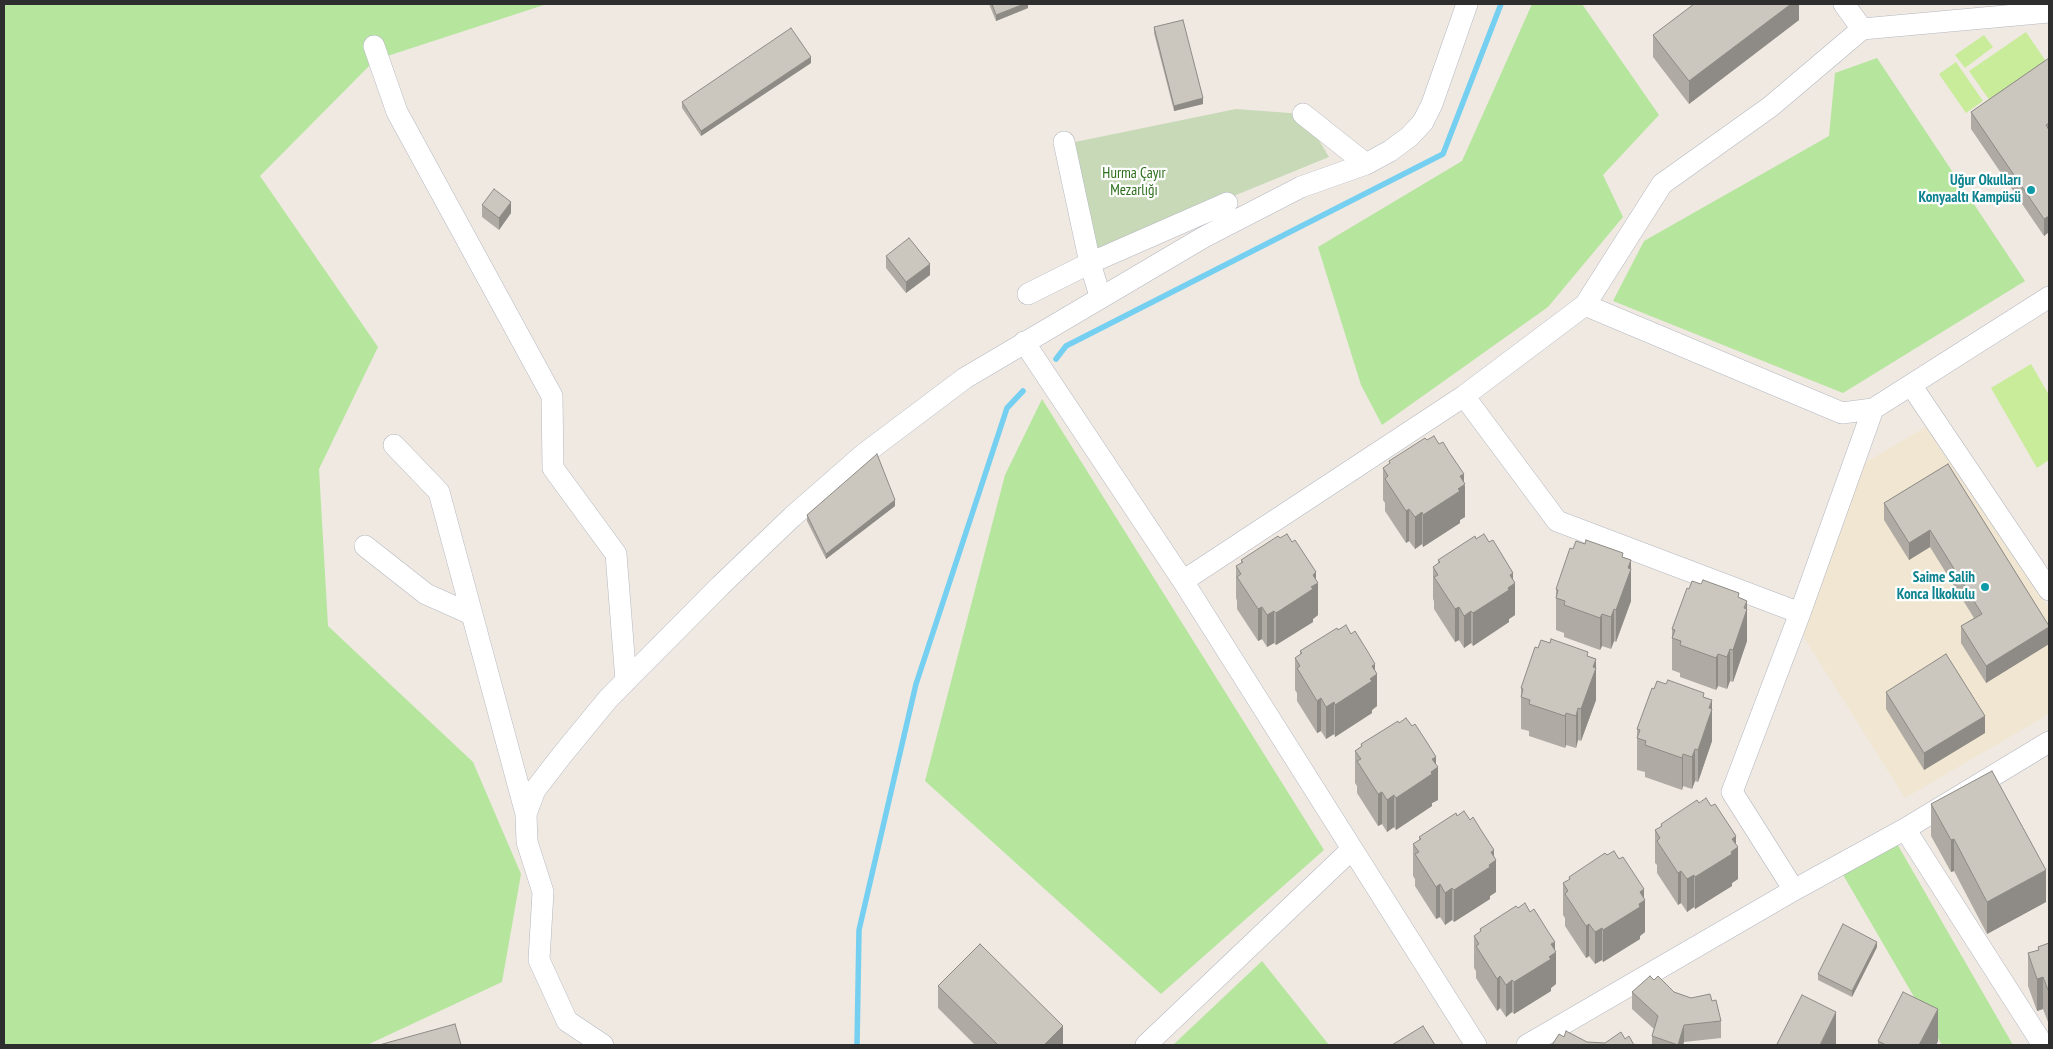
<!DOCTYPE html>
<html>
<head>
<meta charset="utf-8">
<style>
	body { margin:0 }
	#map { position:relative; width:2053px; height:1049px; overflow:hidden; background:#efe9e1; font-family:"PT Sans Narrow",sans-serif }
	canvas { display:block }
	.frame { position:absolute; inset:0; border:5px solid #2e2e2e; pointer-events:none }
</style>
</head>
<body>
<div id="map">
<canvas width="2053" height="1049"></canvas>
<div class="frame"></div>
</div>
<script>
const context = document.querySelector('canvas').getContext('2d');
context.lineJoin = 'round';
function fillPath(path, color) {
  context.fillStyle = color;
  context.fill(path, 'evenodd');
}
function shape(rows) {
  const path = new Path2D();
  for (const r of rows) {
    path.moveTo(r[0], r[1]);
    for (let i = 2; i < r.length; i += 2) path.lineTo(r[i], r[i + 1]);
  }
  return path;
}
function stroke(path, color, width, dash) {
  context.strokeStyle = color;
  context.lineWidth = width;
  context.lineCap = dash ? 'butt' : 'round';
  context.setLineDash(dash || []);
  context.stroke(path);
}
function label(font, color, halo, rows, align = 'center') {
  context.font = font + ' "PT Sans Narrow",sans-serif';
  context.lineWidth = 4.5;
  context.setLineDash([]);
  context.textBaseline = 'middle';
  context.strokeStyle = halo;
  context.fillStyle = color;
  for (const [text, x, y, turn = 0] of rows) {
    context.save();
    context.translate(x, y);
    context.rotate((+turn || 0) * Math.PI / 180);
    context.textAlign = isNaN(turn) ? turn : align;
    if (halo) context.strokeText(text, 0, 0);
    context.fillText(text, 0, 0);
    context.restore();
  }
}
fillPath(shape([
	[1929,425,2049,608,2049,714,1905,798,1798,628,1861,465]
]), '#f0e6d1');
fillPath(shape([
	[4,4,547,4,375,60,260,176,378,347,319,469,328,626,473,762,521,874,502,982,367,1045,4,1045],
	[1532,4,1582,4,1659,115,1603,175,1623,217,1548,307,1382,425,1361,385,1318,247,1462,161],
	[1877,58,2025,281,1843,393,1613,301,1644,241,1829,136,1835,73],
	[1042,399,1324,850,1161,994,925,781,1005,475],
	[1896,842,2013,1045,1942,1045,1842,873],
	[1262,961,1329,1045,1173,1045]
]), '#b6e59e');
fillPath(shape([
	[1236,109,1303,114,1329,157,1094,253,1075,142]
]), '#c8d9b8');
fillPath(shape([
	[2026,32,2047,63,1990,101,1969,71],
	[1984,35,1993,47,1965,68,1955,55],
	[1956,62,1983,101,1966,113,1939,74],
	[2031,364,2049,395,2049,460,2037,468,1991,388]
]), '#c9ec9a');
stroke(shape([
	[1056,359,1066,346,1443,154,1501,4],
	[857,1045,859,930,916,684,1007,408,1023,391]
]), '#75cff0', 5.5);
const street = shape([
	[1844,4,1862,29,1770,107,1662,184,1585,305,1842,413,1873,409,2049,297],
	[1862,29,2049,12],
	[374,46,397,112,552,396,553,468,616,554,626,681],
	[1303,114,1366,164],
	[1028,294,1090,263,1064,142],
	[1100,296,1090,263,1227,203],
	[1024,342,1183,581,1476,1045],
	[1911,385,2049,590],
	[1464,396,1557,521,1800,613],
	[394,445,439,492,526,814],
	[365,546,426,594,471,614],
	[1183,581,1464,396,1585,305],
	[1905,829,2043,1045],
	[1794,890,1732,792,1800,613,1873,409],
	[603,1045,567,1021,539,960,543,892,527,842,526,814,535,790,562,755,608,699,720,586,792,517,864,454,965,378,1204,237,1301,187,1366,164,1390,151,1409,137,1423,122,1432,104,1467,4],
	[1146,1045,1352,849],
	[1527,1045,1794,890,1905,829,2049,742]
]);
stroke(street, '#b4b7c1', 22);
stroke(street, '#fff', 21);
fillPath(shape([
	[989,4,1028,4,1028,8,996,21],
	[1799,4,1799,20,1689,104,1653,57,1653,35],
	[1154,27,1203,104,1174,111,1154,33],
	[2049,58,2049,232,2044,236,1971,129,1971,112],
	[811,63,701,136,682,108,682,102],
	[482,205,511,213,499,230,482,217],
	[886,256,930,275,906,293,886,268],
	[1389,461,1464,482,1465,517,1460,520,1460,523,1423,547,1422,544,1415,549,1409,541,1406,543,1385,511,1385,503,1383,500,1383,468,1389,464],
	[1948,464,2049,626,2049,644,1986,683,1961,643,1961,626,1974,618,1930,547,1909,560,1884,520,1884,503],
	[895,506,826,559,807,521,807,515],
	[1623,558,1631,560,1631,601,1616,642,1614,641,1611,649,1602,646,1600,650,1564,637,1564,633,1556,630,1556,589],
	[1241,560,1316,580,1318,615,1313,619,1313,622,1276,645,1274,643,1267,647,1262,639,1258,641,1237,609,1237,601,1236,598,1236,566,1241,563],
	[1438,560,1513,580,1515,615,1509,619,1509,622,1473,646,1471,643,1464,648,1459,640,1455,642,1434,609,1434,601,1433,599,1433,567,1438,563],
	[1739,598,1747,601,1747,641,1733,682,1730,681,1727,689,1718,686,1716,690,1680,677,1680,673,1672,670,1672,629],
	[1338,630,1375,671,1377,706,1372,710,1372,713,1335,737,1334,734,1326,739,1321,731,1317,733,1297,701,1297,693,1295,690,1295,658,1300,654,1300,651],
	[1550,643,1596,659,1596,700,1581,741,1578,740,1576,748,1566,745,1565,748,1529,736,1529,731,1521,729,1521,688,1538,648],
	[1886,692,1985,733,1924,770,1886,709],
	[1704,697,1712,700,1712,741,1698,782,1695,781,1692,789,1683,786,1682,790,1645,777,1645,772,1637,770,1637,729],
	[1399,723,1436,765,1438,800,1432,803,1432,806,1396,830,1394,827,1387,832,1382,824,1378,826,1357,793,1357,786,1355,783,1355,751,1361,747,1361,744],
	[1931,804,2046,902,1987,934,1954,871,1951,872,1931,836],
	[1457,816,1494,858,1496,892,1490,896,1490,899,1454,922,1452,920,1445,925,1440,917,1436,919,1415,886,1415,879,1413,876,1413,844,1419,840,1419,837],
	[1661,824,1736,844,1738,879,1732,883,1732,886,1695,909,1694,907,1687,912,1681,903,1678,905,1657,873,1657,865,1655,863,1655,830,1661,827],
	[1569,877,1644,897,1645,932,1640,936,1640,939,1603,962,1602,960,1595,964,1589,956,1586,958,1565,926,1565,918,1563,915,1563,883,1569,880],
	[1518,908,1555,949,1556,984,1551,988,1551,991,1514,1014,1512,1012,1506,1017,1500,1008,1497,1011,1476,978,1476,971,1474,968,1474,936,1480,932,1480,929],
	[2049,943,2048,1022,2043,1009,2037,1011,2028,986,2028,953,2038,950,2038,947],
	[1877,947,1852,997,1818,980,1818,974],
	[1654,980,1674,992,1691,998,1712,1001,1721,1021,1721,1038,1684,1042,1683,1045,1652,1045,1652,1036,1654,1029,1632,1009,1632,992],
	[938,986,1063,1045,975,1045,938,1008],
	[1878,1041,1938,1041,1936,1045,1878,1045]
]), '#afaba4');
fillPath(shape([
	[1024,4,1028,4,1028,8,996,21,996,15],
	[1791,4,1799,4,1799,20,1689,104,1689,81],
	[811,57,811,63,701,136,701,131],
	[1203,98,1203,104,1174,111,1174,106],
	[511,202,511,213,499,230,499,218],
	[2049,216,2049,232,2044,236,2044,219],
	[930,264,930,275,906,293,906,282],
	[1464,474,1464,486,1465,484,1465,517,1460,520,1460,523,1423,547,1423,515,1460,476],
	[895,500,895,506,826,559,826,554],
	[1409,509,1409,541,1406,543,1406,511],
	[1422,512,1422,544,1415,549,1415,517],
	[1930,530,1930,547,1909,560,1909,543],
	[1631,560,1631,601,1616,642,1616,610],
	[1316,572,1316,584,1318,583,1318,615,1313,619,1313,622,1276,645,1276,613,1313,575],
	[1513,573,1513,584,1515,583,1515,615,1509,619,1509,622,1473,646,1473,613,1510,575],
	[1747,601,1747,641,1733,682,1733,650],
	[1262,607,1262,639,1258,641,1258,609],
	[1459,607,1459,640,1455,642,1455,609],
	[1614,609,1614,641,1611,649,1611,617],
	[1274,611,1274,643,1267,647,1267,615],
	[1471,611,1471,643,1464,648,1464,616],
	[1602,614,1602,646,1600,650,1600,618],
	[2049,627,2049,644,1986,683,1986,666],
	[1730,649,1730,681,1727,689,1727,657],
	[1718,654,1718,686,1716,690,1716,658],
	[1596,659,1596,700,1581,741,1581,709],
	[1375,664,1375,675,1377,674,1377,706,1372,710,1372,713,1335,737,1335,705,1372,666],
	[1321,698,1321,731,1317,733,1317,701],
	[1712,700,1712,741,1698,782,1698,750],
	[1334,702,1334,734,1326,739,1326,707],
	[1578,708,1578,740,1576,748,1576,716],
	[1566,713,1566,745,1565,748,1565,716],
	[1985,716,1985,733,1924,770,1924,753],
	[1695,749,1695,781,1692,789,1692,757],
	[1683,754,1683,786,1682,790,1682,758],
	[1436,757,1436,768,1438,767,1438,800,1432,803,1432,806,1396,830,1396,798,1432,759],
	[1382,792,1382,824,1378,826,1378,794],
	[1394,795,1394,827,1387,832,1387,800],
	[1736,836,1736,848,1738,847,1738,879,1732,883,1732,886,1695,909,1695,877,1732,839],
	[1954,839,1954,871,1951,872,1951,840],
	[1494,850,1494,861,1496,860,1496,892,1490,896,1490,899,1454,922,1454,890,1491,852],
	[2046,870,2046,902,1987,934,1987,902],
	[1681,871,1681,903,1678,905,1678,873],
	[1694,875,1694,907,1687,912,1687,879],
	[1440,884,1440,917,1436,919,1436,887],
	[1452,888,1452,920,1445,925,1445,893],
	[1644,889,1644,901,1645,900,1645,932,1640,936,1640,939,1603,962,1603,930,1640,892],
	[1589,924,1589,956,1586,958,1586,926],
	[1602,928,1602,960,1595,964,1595,932],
	[1555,942,1555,953,1556,952,1556,984,1551,988,1551,991,1514,1014,1514,982,1551,944],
	[1877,942,1877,947,1852,997,1852,991],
	[1500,976,1500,1008,1497,1011,1497,979],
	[2043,977,2043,1009,2037,1011,2037,979],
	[1512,980,1512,1012,1506,1017,1506,985],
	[2048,990,2049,990,2049,1022,2048,1022],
	[1938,1009,1938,1041,1936,1045,1919,1045],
	[1836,1012,1836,1045,1820,1045],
	[1684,1025,1684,1042,1683,1045,1678,1045],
	[1063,1026,1063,1045,1044,1045]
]), '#8e8b86');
const building = shape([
	[992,4,1024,4,996,15,992,4],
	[1694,4,1791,4,1689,81,1653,35,1694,4],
	[1183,20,1203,98,1174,106,1154,27,1183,20],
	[791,28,811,57,701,131,682,102,791,28],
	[2049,58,2049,123,2046,125,2049,130,2049,216,2044,219,1971,112,2049,58],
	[494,189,511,202,499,218,482,205,494,189],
	[909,238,930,264,906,282,886,256,909,238],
	[1434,436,1439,444,1443,442,1449,452,1464,474,1460,476,1465,484,1458,489,1460,491,1423,515,1422,512,1415,517,1409,509,1406,511,1393,491,1385,479,1388,476,1383,468,1390,463,1389,461,1425,438,1427,440,1434,436],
	[877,454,895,500,826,554,807,515,877,454],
	[1948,464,2049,626,2049,627,1986,666,1961,626,1982,614,1930,530,1909,543,1884,503,1948,464],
	[1287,534,1292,542,1295,540,1316,572,1313,575,1318,583,1311,587,1313,589,1276,613,1274,611,1267,615,1262,607,1258,609,1237,577,1241,574,1236,566,1243,562,1241,560,1278,536,1280,538,1287,534],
	[1484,534,1489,542,1493,540,1513,573,1510,575,1515,583,1508,588,1509,590,1473,613,1471,611,1464,616,1459,607,1455,609,1434,577,1438,575,1433,567,1440,562,1438,560,1475,536,1476,539,1484,534],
	[1586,540,1623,553,1622,557,1631,560,1628,568,1631,569,1616,610,1614,609,1611,617,1602,614,1600,618,1564,605,1565,601,1556,598,1558,590,1556,589,1570,548,1573,549,1576,541,1585,544,1586,540],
	[1703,580,1739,593,1738,597,1747,601,1744,608,1747,609,1733,650,1730,649,1727,657,1718,654,1716,658,1680,645,1681,641,1672,638,1675,630,1672,629,1687,588,1689,589,1692,581,1701,584,1703,580],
	[1346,625,1351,634,1355,631,1368,652,1375,664,1372,666,1377,674,1370,679,1372,681,1335,705,1334,702,1326,707,1321,698,1317,701,1297,668,1300,666,1295,658,1302,653,1300,651,1337,628,1338,630,1346,625],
	[1551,639,1588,652,1587,656,1596,659,1593,667,1596,668,1581,709,1578,708,1576,716,1566,713,1565,716,1529,704,1530,700,1521,697,1523,689,1521,688,1535,647,1538,648,1541,640,1550,643,1551,639],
	[1946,654,1985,716,1924,753,1886,692,1946,654],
	[1668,680,1704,693,1703,697,1712,700,1709,708,1712,709,1698,750,1695,749,1692,757,1683,754,1682,758,1645,745,1646,741,1637,738,1640,730,1637,729,1652,688,1654,689,1657,681,1666,684,1668,680],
	[1406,718,1412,726,1415,724,1428,744,1436,757,1432,759,1438,767,1431,772,1432,774,1396,798,1394,795,1387,800,1382,792,1378,794,1357,761,1361,759,1355,751,1362,746,1361,744,1398,721,1399,723,1406,718],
	[1992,771,2046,870,1987,902,1954,839,1951,840,1931,804,1992,771],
	[1706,798,1711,806,1715,804,1736,836,1732,839,1738,847,1731,852,1732,854,1695,877,1694,875,1687,879,1681,871,1678,873,1657,841,1660,838,1655,830,1662,826,1661,824,1697,800,1699,803,1706,798],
	[1464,811,1470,820,1473,817,1481,830,1494,850,1491,852,1496,860,1489,865,1490,867,1454,890,1452,888,1445,893,1440,884,1436,887,1415,854,1419,852,1413,844,1421,839,1419,837,1456,813,1457,816,1464,811],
	[1614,851,1619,859,1623,857,1644,889,1640,892,1645,900,1639,904,1640,907,1603,930,1602,928,1595,932,1589,924,1586,926,1573,906,1565,894,1568,891,1563,883,1570,879,1569,877,1605,853,1607,855,1614,851],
	[1525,903,1530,912,1534,909,1549,933,1555,942,1551,944,1556,952,1549,957,1551,959,1514,982,1512,980,1506,985,1500,976,1497,979,1476,946,1479,944,1474,936,1481,931,1480,929,1516,906,1518,908,1525,903],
	[1843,924,1877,942,1852,991,1818,974,1843,924],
	[2049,943,2049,990,2048,990,2043,977,2037,979,2028,953,2039,950,2038,947,2049,943],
	[980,944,1063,1026,1044,1045,998,1045,938,986,980,944],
	[1650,976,1654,980,1658,976,1674,992,1691,998,1710,994,1712,1001,1716,1000,1721,1021,1684,1025,1678,1045,1652,1036,1658,1016,1632,992,1650,976],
	[1903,992,1938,1009,1919,1045,1886,1045,1878,1041,1903,992],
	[1802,995,1836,1012,1820,1045,1778,1045,1777,1044,1802,995],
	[455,1024,461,1045,379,1045,455,1024],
	[1423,1026,1435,1045,1392,1045,1423,1026],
	[1566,1031,1587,1042,1605,1043,1621,1032,1625,1039,1629,1036,1634,1045,1552,1045,1559,1034,1564,1037,1566,1031]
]);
fillPath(building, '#cbc7bf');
stroke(building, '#8e8b86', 1);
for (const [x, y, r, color] of [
	[2031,190,5,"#0f9aa8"],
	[1985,587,5,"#0f9aa8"]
]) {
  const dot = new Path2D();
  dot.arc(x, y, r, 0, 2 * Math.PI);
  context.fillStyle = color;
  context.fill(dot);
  stroke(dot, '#fff', 2);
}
label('15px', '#2c6e1b', '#fff', [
	["Hurma Çayır",1134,174],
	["Mezarlığı",1134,191]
]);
label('bold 15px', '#0d838f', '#fff', [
	["Uğur Okulları",2021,181],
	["Konyaaltı Kampüsü",2021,198],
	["Saime Salih",1975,578],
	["Konca İlkokulu",1975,595]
], 'right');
</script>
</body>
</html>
